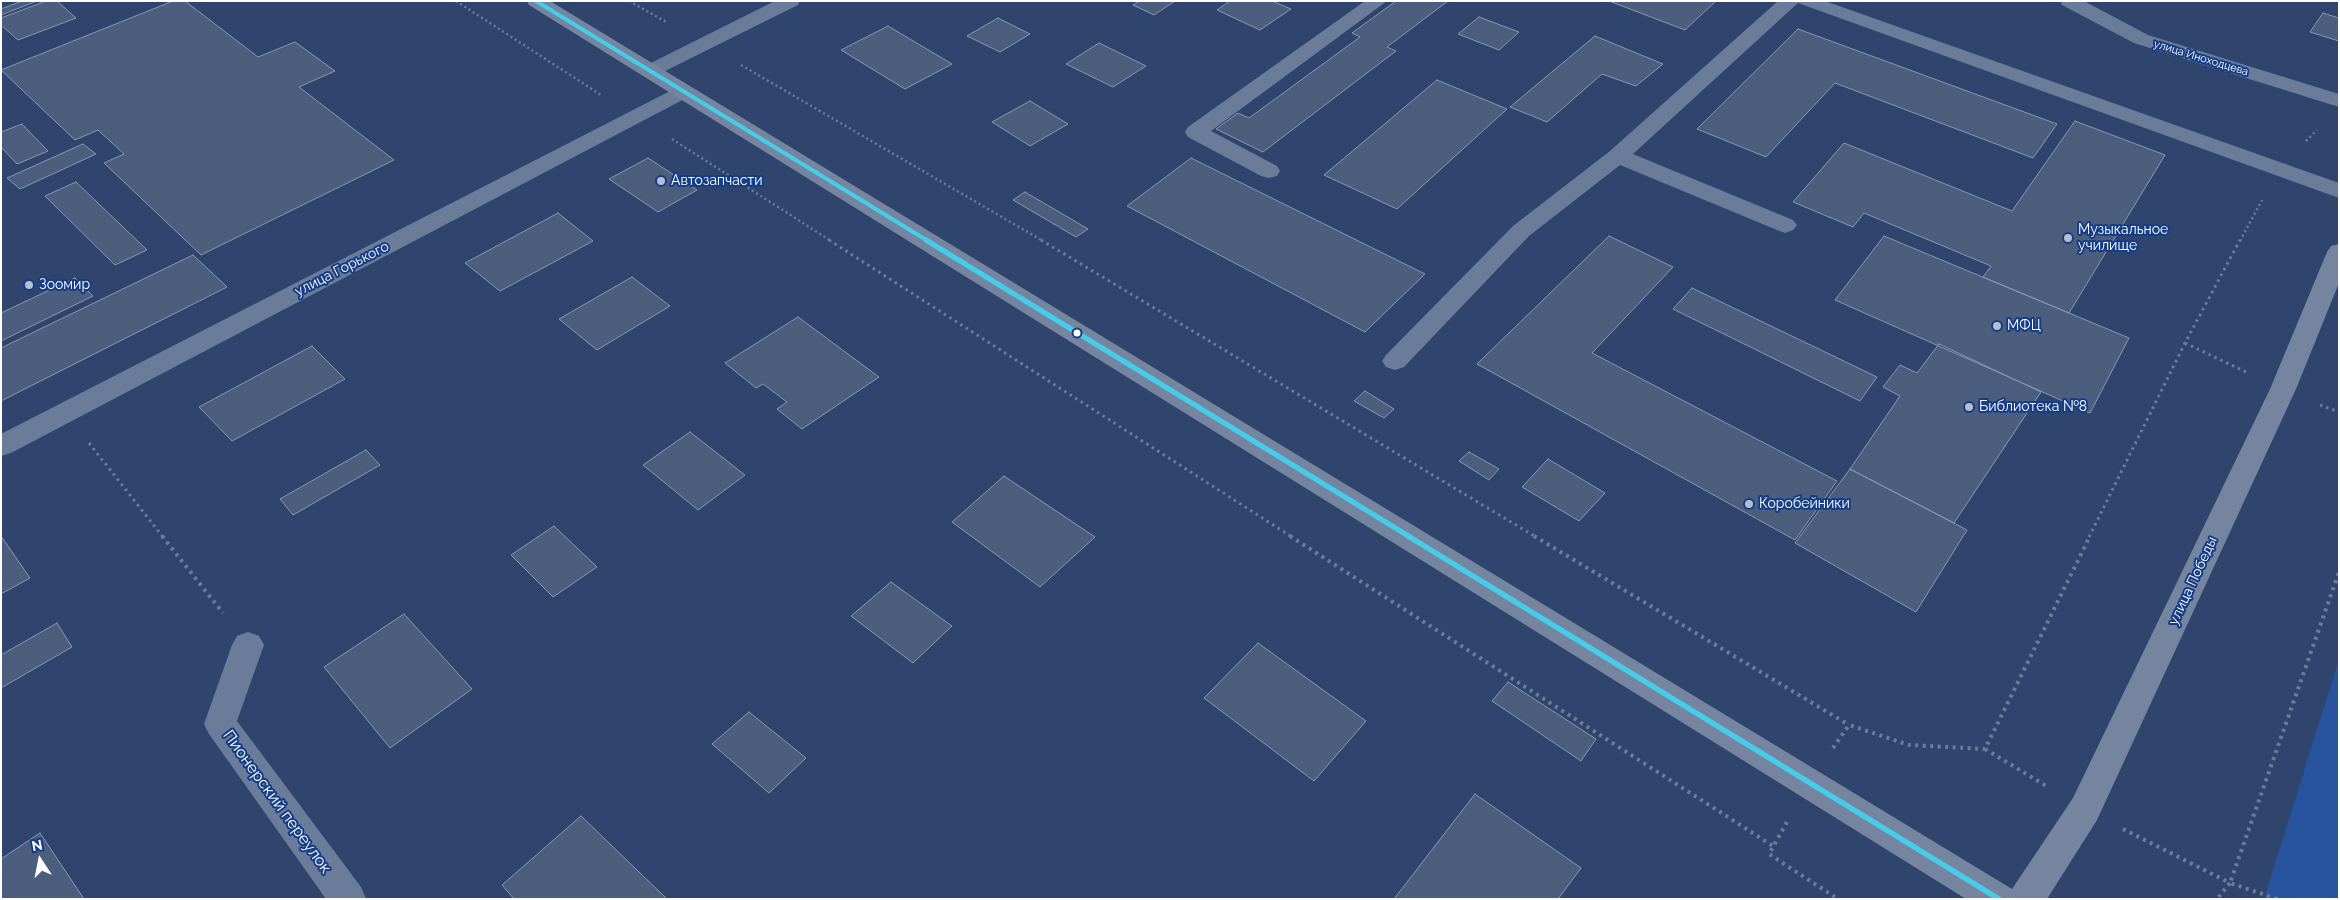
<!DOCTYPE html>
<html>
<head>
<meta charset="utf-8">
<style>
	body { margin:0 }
	#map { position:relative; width:2340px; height:900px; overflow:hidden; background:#2f456d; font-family:Raleway,sans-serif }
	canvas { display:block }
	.frame { position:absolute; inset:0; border:2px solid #fff; pointer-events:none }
	.north { position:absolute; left:15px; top:835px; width:50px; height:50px; -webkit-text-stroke:4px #153d87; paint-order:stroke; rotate:349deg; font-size:14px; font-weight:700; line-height:20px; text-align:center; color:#fff }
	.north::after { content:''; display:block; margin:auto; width:18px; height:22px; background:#fff; clip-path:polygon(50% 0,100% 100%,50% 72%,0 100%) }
</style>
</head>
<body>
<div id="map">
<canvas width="2340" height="900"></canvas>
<div class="frame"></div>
<div class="north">N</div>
</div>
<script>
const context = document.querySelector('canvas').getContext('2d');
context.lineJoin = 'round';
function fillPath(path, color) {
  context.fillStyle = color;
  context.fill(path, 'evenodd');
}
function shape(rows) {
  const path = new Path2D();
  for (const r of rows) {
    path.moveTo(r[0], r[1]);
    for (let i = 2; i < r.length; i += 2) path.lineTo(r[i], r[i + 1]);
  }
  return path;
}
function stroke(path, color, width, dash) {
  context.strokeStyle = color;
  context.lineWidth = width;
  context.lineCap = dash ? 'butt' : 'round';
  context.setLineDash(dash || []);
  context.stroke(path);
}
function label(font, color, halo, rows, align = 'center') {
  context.font = font + ' Raleway,sans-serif';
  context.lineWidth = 4;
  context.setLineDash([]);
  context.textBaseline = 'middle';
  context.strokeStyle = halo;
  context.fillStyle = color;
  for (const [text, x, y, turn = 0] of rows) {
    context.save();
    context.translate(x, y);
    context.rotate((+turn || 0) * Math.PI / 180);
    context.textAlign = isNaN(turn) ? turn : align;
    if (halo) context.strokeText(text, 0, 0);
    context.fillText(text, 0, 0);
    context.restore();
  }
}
fillPath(shape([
	[2339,659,2339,899,2266,899,2265,896]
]), '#28539e');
const building = shape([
	[22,1,37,1,1,15,1,9,22,1],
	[46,1,57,1,76,18,18,40,1,25,1,18,46,1],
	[173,1,185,1,258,57,295,42,335,71,299,87,394,160,201,255,104,163,124,154,98,130,75,140,1,70,173,1],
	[1140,1,1175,1,1154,15,1133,5,1140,1],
	[1230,1,1272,1,1291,9,1260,30,1217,10,1230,1],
	[1396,1,1448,1,1387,47,1396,51,1263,152,1216,129,1238,113,1249,118,1360,37,1352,33,1396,1],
	[1609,1,1716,1,1685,30,1609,1],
	[2323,13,2339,18,2339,41,2310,32,2323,13],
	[1479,17,1519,32,1499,50,1458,34,1479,17],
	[998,18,1030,34,1000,52,967,36,998,18],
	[888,26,952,64,905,89,841,50,888,26],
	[1798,29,2057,124,2033,158,1835,83,1766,157,1697,129,1798,29],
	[1595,36,1663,64,1636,86,1602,74,1547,122,1510,107,1595,36],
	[1099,43,1146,66,1113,87,1066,64,1099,43],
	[1437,80,1507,109,1397,209,1324,175,1437,80],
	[1030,101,1068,124,1030,146,992,122,1030,101],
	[2075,121,2165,155,2069,313,1983,277,1991,266,1864,213,1853,227,1793,202,1844,143,2012,211,2075,121],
	[22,124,48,151,17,164,1,147,1,132,22,124],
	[83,144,96,154,20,189,7,178,83,144],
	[648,158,697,190,658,212,609,179,648,158],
	[1191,158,1425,274,1365,332,1127,206,1191,158],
	[76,182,147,250,115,265,45,196,76,182],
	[1025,192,1088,229,1076,237,1013,200,1025,192],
	[558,213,593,241,500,291,465,263,558,213],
	[1609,236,1673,267,1592,353,1837,481,1795,540,1477,364,1609,236],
	[1884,236,2129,338,2090,413,1835,300,1884,236],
	[193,255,227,287,1,401,1,348,193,255],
	[632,277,670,306,597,350,559,319,632,277],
	[75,278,93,296,1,341,1,313,75,278],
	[1692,288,1877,377,1860,401,1673,309,1692,288],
	[798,317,879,377,802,429,777,409,787,402,763,384,756,388,725,363,798,317],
	[1939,344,2041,392,1954,523,1850,469,1900,396,1883,387,1900,365,1917,373,1939,344],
	[312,346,345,379,232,441,199,407,312,346],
	[1365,391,1394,409,1384,418,1354,401,1365,391],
	[690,432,745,475,698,510,643,465,690,432],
	[366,450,380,465,293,515,280,499,366,450],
	[1469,452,1499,469,1489,480,1459,461,1469,452],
	[1548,459,1605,493,1579,521,1522,487,1548,459],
	[1850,469,1967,530,1916,612,1795,543,1850,469],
	[1004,476,1095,537,1040,587,952,522,1004,476],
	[554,526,597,567,553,597,511,555,554,526],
	[1,536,30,578,1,594,1,536],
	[891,582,952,626,913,663,851,616,891,582],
	[404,614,472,689,390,748,324,667,404,614],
	[57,623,72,647,1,688,1,655,57,623],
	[1258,643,1366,721,1314,781,1204,698,1258,643],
	[1508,682,1596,739,1581,761,1492,701,1508,682],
	[749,712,806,758,769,793,712,744,749,712],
	[1475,794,1581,868,1558,899,1394,899,1475,794],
	[581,816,667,899,514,899,502,885,581,816],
	[40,833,84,899,1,899,1,859,40,833]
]);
fillPath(building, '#4c5e7e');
stroke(building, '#8998b1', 1);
stroke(shape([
	[456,1,601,95],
	[629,1,668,23],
	[741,65,1043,241],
	[672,139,831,241],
	[2306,141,2317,130],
	[2240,241,2262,200]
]), '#6b7c9b', 2.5, [2, 3]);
stroke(shape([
	[829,240,1292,537],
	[1041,240,1536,537],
	[2185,343,2246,372],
	[2320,405,2339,412],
	[89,443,163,537],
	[2089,537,2185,343,2240,240]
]), '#6b7c9b', 3, [2.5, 4]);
stroke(shape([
	[162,536,223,613],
	[1290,536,1773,846],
	[1534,536,1849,725],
	[1833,748,1849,725,1909,745,1985,749,2090,536],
	[1985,749,2048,787],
	[1787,822,1769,854,1838,899],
	[2123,829,2230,883,2217,899],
	[2277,899,2230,883,2339,572]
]), '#6b7c9b', 4, [3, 4.5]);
fillPath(shape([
	[775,1,800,1,798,5,657,75,650,77,643,75,640,71,643,67,775,1],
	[1365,1,1387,1,1211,131,1277,166,1280,171,1277,176,1269,178,1261,176,1188,137,1185,132,1188,127,1365,1],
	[1778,1,1825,1,2339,183,2339,198,1798,3,1633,154,1793,220,1797,225,1793,230,1785,233,1777,230,1620,165,1529,236,1404,367,1395,370,1386,367,1382,361,1386,355,1513,226,1610,151,1778,1],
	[2060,1,2084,1,2148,35,2339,94,2339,107,2134,43,2062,5,2060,1],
	[683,86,690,88,693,92,690,96,11,453,1,456,1,434,676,88,683,86],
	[248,632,259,636,264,645,237,721,361,887,366,899,326,899,209,734,204,724,232,645,237,636,248,632]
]), '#6b7c9b');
fillPath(shape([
	[527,1,550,1,2012,889,2073,798,2270,389,2327,252,2331,246,2339,244,2339,283,2296,389,2097,820,2047,899,1966,899,529,5,527,1]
]), '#7585a0');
stroke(shape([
	[536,1,928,241]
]), '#46cce9', 4);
stroke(shape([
	[926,240,1410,537]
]), '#46cce9', 5);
stroke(shape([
	[1408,536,1999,899]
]), '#46cce9', 5.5);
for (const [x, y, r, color] of [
	[661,181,5,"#b6becc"],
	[2068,238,5,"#b6becc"],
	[29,285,5,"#b6becc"],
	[1997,326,5,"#b6becc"],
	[1077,333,4.5,"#fff"],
	[1969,407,5,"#b6becc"],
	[1749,504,5,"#b6becc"]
]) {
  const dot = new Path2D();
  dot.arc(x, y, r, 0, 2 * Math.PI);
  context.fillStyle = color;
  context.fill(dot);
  stroke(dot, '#153d87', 2);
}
label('11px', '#fff', '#153d87', [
	["улица Иноходцева",2201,58,17]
]);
label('14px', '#fff', '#153d87', [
	["Автозапчасти",671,181],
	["Музыкальное",2078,230],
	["училище",2078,246],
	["Зоомир",39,285],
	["МФЦ",2007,326],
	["Библиотека №8",1979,407],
	["Коробейники",1759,504]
], 'left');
label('14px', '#fff', '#153d87', [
	["улица Горького",342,269,-27],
	["улица Победы",2193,581,-65]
]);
label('16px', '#fff', '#153d87', [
	["Пионерский переулок",277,802,54]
]);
</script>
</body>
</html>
